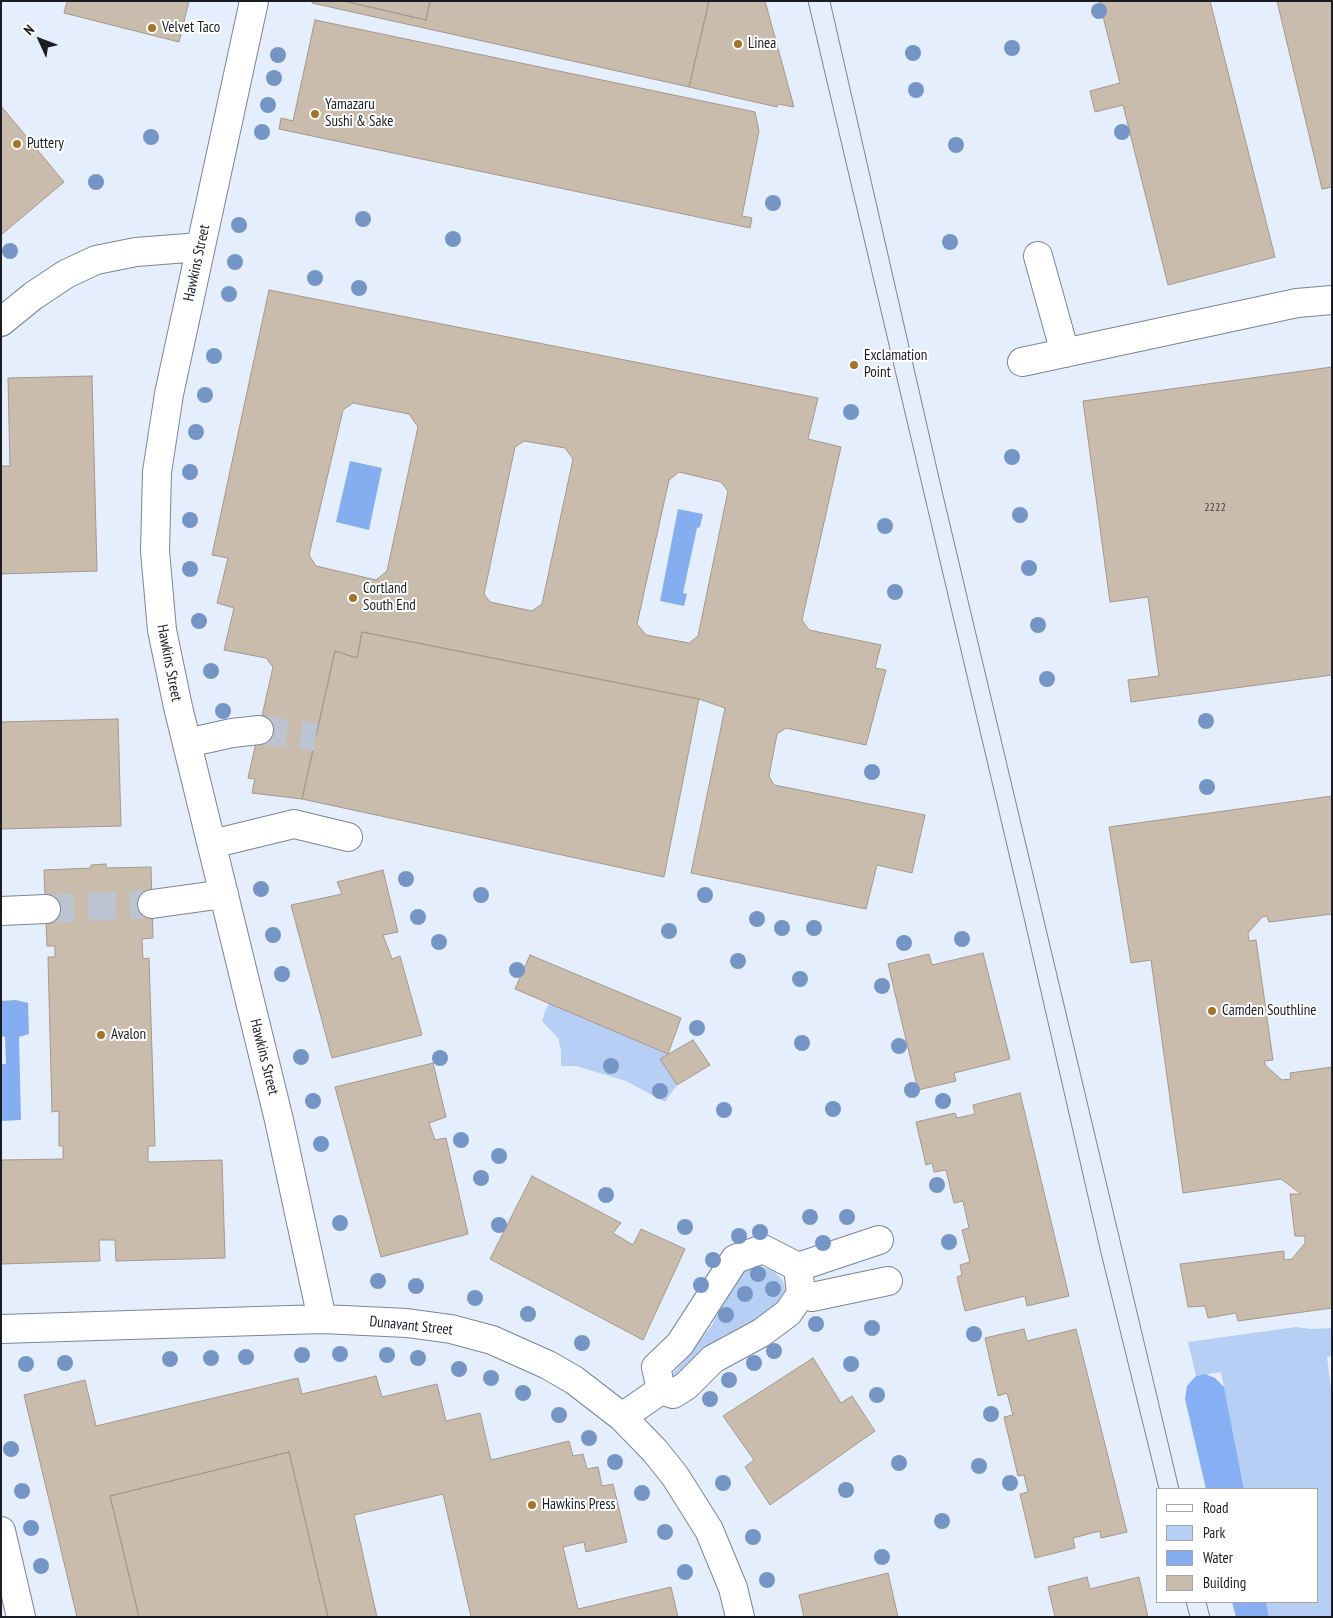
<!DOCTYPE html>
<html>
<head>
<meta charset="utf-8">
<style>
	body { margin:0 }
	#map { position:relative; width:1333px; height:1618px; overflow:hidden; background:#e5eefc; font-family:"PT Sans Narrow",sans-serif }
	canvas { display:block }
	.frame { position:absolute; inset:0; border:2px solid #1a1d24; pointer-events:none }
	.legend { position:absolute; left:1156px; top:1488px; width:162px; height:115px; box-sizing:border-box; background:#fff; border:1px solid #a3a5a7; margin:0; padding:6px 9px; list-style:none; font-size:15px; color:#1a1d24 }
	.legend li { display:flex; align-items:center; gap:10px; height:25px }
	.legend b { width:25px; border:1px solid #a3a5a7 }
	.north { position:absolute; left:15px; top:15px; width:50px; height:50px; -webkit-text-stroke:4px #fff; paint-order:stroke; rotate:313deg; font-size:14px; font-weight:700; line-height:20px; text-align:center; color:#1a1d24 }
	.north::after { content:''; display:block; margin:auto; width:18px; height:22px; background:#1a1d24; clip-path:polygon(50% 0,100% 100%,50% 72%,0 100%) }
</style>
</head>
<body>
<div id="map">
<canvas width="1333" height="1618"></canvas>
<div class="frame"></div>
<ul class="legend">
<li><b style="height:6px;background:#fff"></b>Road</li>
<li><b style="height:14px;background:#b7cff4"></b>Park</li>
<li><b style="height:14px;background:#84aef0"></b>Water</li>
<li><b style="height:14px;background:#cabcad"></b>Building</li>
</ul>
<div class="north">N</div>
</div>
<script>
const context = document.querySelector('canvas').getContext('2d');
context.lineJoin = 'round';
function fillPath(path, color) {
  context.fillStyle = color;
  context.fill(path, 'evenodd');
}
function shape(rows) {
  const path = new Path2D();
  for (const r of rows) {
    path.moveTo(r[0], r[1]);
    for (let i = 2; i < r.length; i += 2) path.lineTo(r[i], r[i + 1]);
  }
  return path;
}
function stroke(path, color, width, dash) {
  context.strokeStyle = color;
  context.lineWidth = width;
  context.lineCap = dash ? 'butt' : 'round';
  context.setLineDash(dash || []);
  context.stroke(path);
}
function label(font, color, halo, rows, align = 'center') {
  context.font = font + ' "PT Sans Narrow",sans-serif';
  context.lineWidth = 4;
  context.setLineDash([]);
  context.textBaseline = 'middle';
  context.strokeStyle = halo;
  context.fillStyle = color;
  for (const [text, x, y, turn = 0] of rows) {
    context.save();
    context.translate(x, y);
    context.rotate((+turn || 0) * Math.PI / 180);
    context.textAlign = isNaN(turn) ? turn : align;
    if (halo) context.strokeText(text, 0, 0);
    context.fillText(text, 0, 0);
    context.restore();
  }
}
fillPath(shape([
	[549,1003,668,1054,661,1059,677,1085,665,1102,626,1081,576,1066,561,1066,561,1051,558,1038,542,1021,545,1011],
	[754,1267,765,1268,775,1272,783,1281,786,1293,782,1305,676,1383,669,1378,693,1350,712,1325,735,1280,744,1271],
	[1296,1327,1311,1329,1332,1328,1332,1356,1327,1357,1332,1398,1332,1617,1269,1617,1266,1602,1317,1602,1317,1489,1244,1489,1221,1372,1196,1376,1188,1342]
]), '#b7cff4');
fillPath(shape([
	[1205,1374,1215,1378,1224,1387,1244,1489,1206,1489,1185,1399,1187,1386,1196,1376],
	[1232,1602,1266,1602,1269,1617,1236,1617]
]), '#86b0f3');
fillPath(shape([
	[350,461,382,468,369,530,336,522],
	[678,509,703,514,700,527,697,528,683,593,687,594,684,606,660,601],
	[16,1000,28,1003,29,1034,19,1037,21,1120,1,1121,1,1064,6,1064,5,1037,1,1036,1,1001]
]), '#84aef0');
const building = shape([
	[67,1,189,1,179,42,64,13,67,1],
	[312,1,344,1,426,20,430,1,709,1,689,87,312,3,312,1],
	[344,1,430,1,426,20,344,1],
	[709,1,765,1,794,107,778,104,777,107,689,87,709,1],
	[1099,1,1210,1,1275,257,1168,285,1123,105,1095,112,1090,91,1120,83,1099,1],
	[1277,1,1332,1,1332,187,1322,189,1277,1],
	[315,20,755,112,759,131,742,216,752,218,750,228,279,129,281,118,293,121,315,20],
	[1,106,64,182,1,235,1,106],
	[269,290,818,398,808,439,841,447,802,620,809,630,881,645,875,668,886,670,866,745,786,728,777,734,769,776,774,785,925,815,912,873,877,865,866,909,691,873,725,708,699,699,362,632,357,658,335,651,302,799,252,793,255,779,248,778,273,667,266,658,224,650,234,608,217,603,228,558,212,555,269,290],
	[353,403,409,414,418,427,387,571,376,580,316,566,309,555,343,410,353,403],
	[524,441,565,448,573,459,542,604,532,611,490,602,484,594,515,447,524,441],
	[679,472,721,482,728,491,698,636,689,643,646,635,637,624,669,480,679,472],
	[1332,367,1332,675,1131,702,1128,680,1159,676,1148,597,1110,602,1083,401,1332,367],
	[92,376,97,571,1,574,1,466,10,466,8,378,92,376],
	[362,632,699,699,664,877,302,799,335,651,357,658,362,632],
	[118,719,121,826,1,829,1,722,118,719],
	[1332,796,1332,914,1269,922,1267,916,1262,917,1248,933,1249,941,1256,940,1273,1060,1264,1061,1266,1066,1282,1080,1291,1079,1290,1073,1332,1067,1332,1308,1238,1321,1236,1313,1208,1318,1205,1306,1188,1307,1180,1264,1284,1251,1284,1260,1292,1259,1305,1243,1305,1236,1295,1236,1290,1194,1301,1194,1281,1179,1183,1193,1151,960,1131,963,1109,827,1332,796],
	[106,864,106,868,151,867,153,938,142,939,143,959,149,958,155,1146,148,1146,148,1162,222,1160,225,1258,116,1261,115,1240,99,1240,100,1261,1,1264,1,1160,63,1159,63,1146,59,1146,59,1111,52,1112,48,957,55,957,55,946,47,946,44,870,91,868,91,865,106,864],
	[383,870,398,932,383,935,392,959,400,956,422,1035,332,1058,291,905,342,894,337,882,383,870],
	[983,953,1010,1059,954,1073,956,1081,918,1090,888,964,929,954,932,965,983,953],
	[530,955,681,1018,668,1054,515,989,530,955],
	[693,1040,710,1065,677,1085,660,1059,693,1040],
	[433,1063,446,1117,429,1123,435,1140,446,1138,468,1234,381,1257,335,1087,433,1063],
	[1020,1093,1069,1296,1027,1306,1025,1296,965,1311,957,1277,962,1275,960,1265,970,1262,962,1230,969,1228,963,1201,954,1203,946,1170,934,1172,932,1163,926,1165,916,1122,955,1113,957,1118,975,1114,973,1105,1020,1093],
	[532,1176,621,1223,613,1233,633,1245,641,1229,685,1249,643,1340,490,1259,532,1176],
	[1024,1329,1027,1341,1076,1329,1127,1532,1101,1538,1100,1531,1073,1538,1075,1548,1035,1558,1020,1494,1028,1492,1024,1475,1018,1476,1004,1417,1013,1415,1007,1393,998,1396,985,1338,1024,1329],
	[813,1358,841,1403,852,1396,875,1431,770,1505,745,1467,754,1460,723,1416,813,1358],
	[376,1376,382,1397,437,1384,446,1421,480,1413,491,1460,569,1441,573,1456,583,1454,587,1469,598,1467,602,1486,613,1484,627,1542,586,1552,584,1542,563,1547,578,1609,671,1587,678,1617,471,1617,443,1494,354,1515,377,1617,328,1617,289,1452,110,1496,139,1617,77,1617,24,1395,85,1380,96,1426,298,1378,302,1394,376,1376],
	[289,1452,328,1617,139,1617,110,1496,289,1452],
	[888,1573,898,1617,804,1617,799,1595,888,1573],
	[1087,1577,1090,1589,1139,1577,1148,1617,1055,1617,1048,1587,1087,1577]
]);
fillPath(building, '#cabcad');
stroke(building, '#a59889', 1);
stroke(shape([
	[259,730,316,737],
	[46,909,152,904]
]), '#bcc4d1', 28, [28, 14]);
const minor = shape([
	[254,1,169,394,157,472,155,551,162,630,178,707,279,1120,322,1319],
	[1038,256,1065,353],
	[1,322,33,296,66,274,96,260,136,252,200,247],
	[1022,362,1297,303,1332,300],
	[187,743,232,733,259,730],
	[212,844,294,824,348,837],
	[152,904,224,894],
	[1,911,46,909],
	[763,1249,798,1267,801,1294,788,1313,761,1333,713,1359,686,1386,673,1394,661,1390,656,1367,680,1344,735,1259,763,1249],
	[798,1267,879,1240],
	[801,1294,812,1297,888,1281],
	[1,1329,322,1319,407,1323,451,1329,492,1340,548,1365,574,1380,622,1417,655,1451,675,1476,709,1530,733,1588,740,1617],
	[622,1417,661,1390],
	[1,1531,21,1617]
]);
stroke(minor, '#7b8594', 30);
stroke(minor, '#fff', 28);
stroke(shape([
	[808,1,1025,922,1101,1253,1159,1489],
	[830,1,942,491,1179,1489],
	[1186,1602,1190,1617],
	[1206,1602,1210,1617]
]), '#7d838e', 1);
context.fillStyle = '#7595c6';
for (const [x, y] of [
	[1099,11],
	[1012,48],
	[913,53],
	[278,55],
	[274,78],
	[916,90],
	[268,105],
	[262,132],
	[1122,132],
	[151,137],
	[956,145],
	[96,182],
	[773,203],
	[363,219],
	[239,225],
	[453,239],
	[950,242],
	[10,251],
	[235,262],
	[315,278],
	[359,288],
	[229,294],
	[214,356],
	[205,395],
	[851,412],
	[196,432],
	[1012,457],
	[190,472],
	[1020,515],
	[190,520],
	[885,526],
	[1029,568],
	[190,569],
	[895,592],
	[199,621],
	[1038,625],
	[211,671],
	[1047,679],
	[223,711],
	[1206,721],
	[872,772],
	[1207,787],
	[406,879],
	[261,889],
	[481,895],
	[705,895],
	[418,917],
	[757,919],
	[782,928],
	[814,928],
	[669,931],
	[273,935],
	[962,939],
	[439,942],
	[904,943],
	[738,961],
	[517,970],
	[282,974],
	[800,979],
	[882,986],
	[697,1028],
	[802,1043],
	[899,1046],
	[301,1057],
	[440,1058],
	[611,1066],
	[912,1090],
	[660,1091],
	[313,1101],
	[943,1101],
	[833,1109],
	[724,1110],
	[461,1140],
	[321,1144],
	[499,1156],
	[481,1178],
	[937,1185],
	[606,1195],
	[810,1217],
	[847,1217],
	[340,1223],
	[499,1225],
	[685,1227],
	[760,1232],
	[739,1236],
	[949,1242],
	[823,1243],
	[713,1260],
	[758,1274],
	[378,1281],
	[701,1285],
	[416,1286],
	[773,1289],
	[745,1294],
	[475,1298],
	[528,1314],
	[726,1315],
	[816,1324],
	[872,1328],
	[974,1334],
	[582,1343],
	[774,1351],
	[340,1354],
	[302,1355],
	[387,1355],
	[246,1357],
	[211,1358],
	[418,1358],
	[170,1359],
	[65,1363],
	[754,1363],
	[26,1364],
	[851,1364],
	[459,1369],
	[491,1378],
	[729,1380],
	[523,1393],
	[877,1395],
	[710,1399],
	[991,1414],
	[559,1415],
	[589,1438],
	[11,1449],
	[615,1462],
	[899,1463],
	[979,1466],
	[723,1483],
	[1010,1483],
	[846,1490],
	[22,1491],
	[642,1493],
	[942,1521],
	[31,1528],
	[665,1532],
	[753,1537],
	[882,1557],
	[41,1566],
	[685,1572],
	[767,1580]
]) {
  context.beginPath();
  context.arc(x, y, 8, 0, 2 * Math.PI);
  context.fill();
}
for (const [x, y, r, color] of [
	[152,28,5,"#a6732a"],
	[738,44,5,"#a6732a"],
	[315,114,5,"#a6732a"],
	[17,144,5,"#a6732a"],
	[854,365,5,"#a6732a"],
	[353,598,5,"#a6732a"],
	[1212,1011,5,"#a6732a"],
	[101,1035,5,"#a6732a"],
	[532,1505,5,"#a6732a"]
]) {
  const dot = new Path2D();
  dot.arc(x, y, r, 0, 2 * Math.PI);
  context.fillStyle = color;
  context.fill(dot);
  stroke(dot, '#fff', 2);
}
label('12px', '#464546', null, [
	["2222",1215,508]
]);
label('15px', '#1a1d24', '#fff', [
	["Velvet Taco",162,28],
	["Linea",748,44],
	["Yamazaru",325,105],
	["Sushi & Sake",325,122],
	["Puttery",27,144],
	["Exclamation",864,356],
	["Point",864,373],
	["Cortland",363,589],
	["South End",363,606],
	["Camden Southline",1222,1011],
	["Avalon",111,1035],
	["Hawkins Press",542,1505]
], 'left');
label('15px', '#1a1d24', '#fff', [
	["Hawkins Street",197,263,-78],
	["Hawkins Street",169,663,79],
	["Hawkins Street",264,1057,76],
	["Dunavant Street",411,1326,6]
]);
</script>
</body>
</html>
